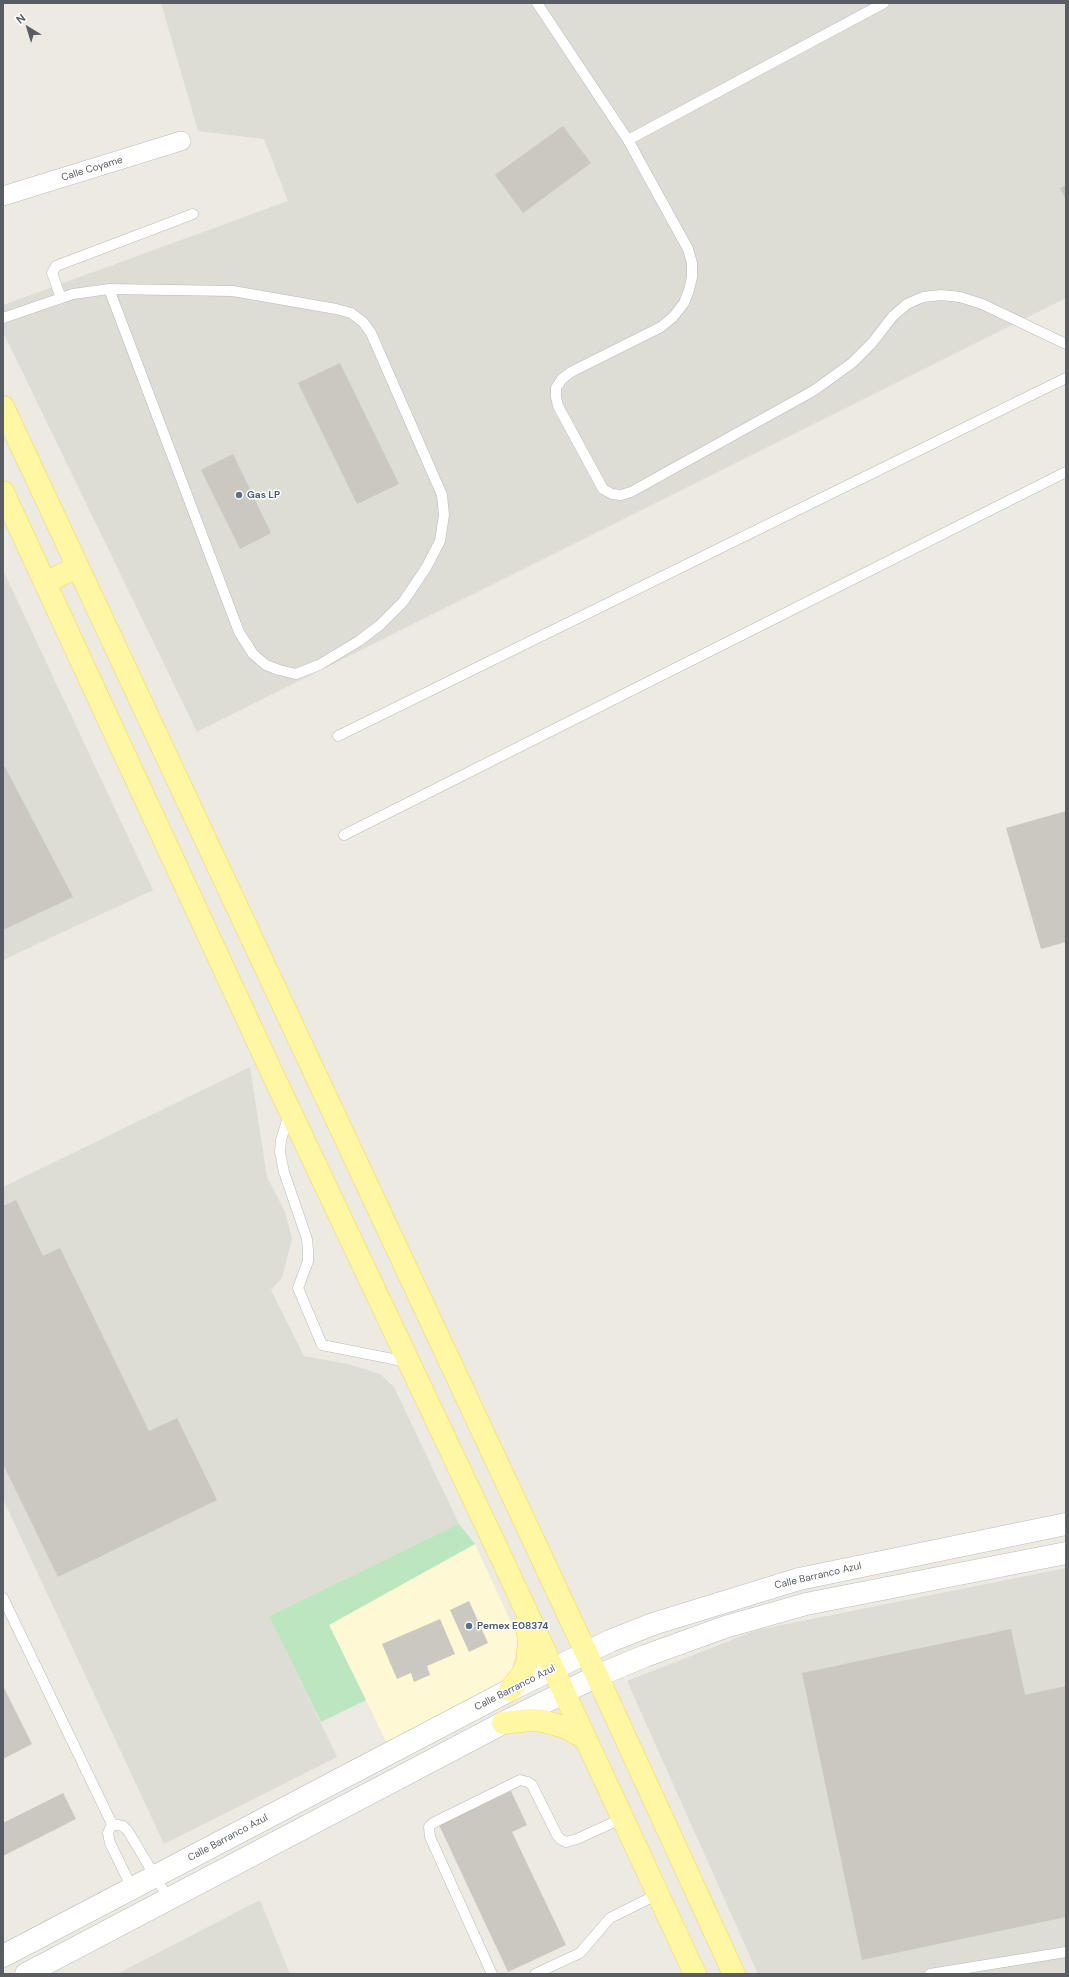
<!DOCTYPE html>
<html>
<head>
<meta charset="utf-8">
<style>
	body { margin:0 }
	#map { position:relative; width:1069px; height:1977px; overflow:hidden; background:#edebe1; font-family:"DM Sans",sans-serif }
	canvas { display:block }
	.frame { position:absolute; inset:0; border:4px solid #595d62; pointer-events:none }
	.north { position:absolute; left:8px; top:8px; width:40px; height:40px; -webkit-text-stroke:3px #fff; paint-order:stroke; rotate:322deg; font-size:11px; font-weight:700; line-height:16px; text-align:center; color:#595d62 }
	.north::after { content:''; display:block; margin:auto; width:14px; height:18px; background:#595d62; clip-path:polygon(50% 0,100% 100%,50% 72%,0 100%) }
</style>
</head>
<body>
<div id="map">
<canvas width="1069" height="1977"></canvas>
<div class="frame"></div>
<div class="north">N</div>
</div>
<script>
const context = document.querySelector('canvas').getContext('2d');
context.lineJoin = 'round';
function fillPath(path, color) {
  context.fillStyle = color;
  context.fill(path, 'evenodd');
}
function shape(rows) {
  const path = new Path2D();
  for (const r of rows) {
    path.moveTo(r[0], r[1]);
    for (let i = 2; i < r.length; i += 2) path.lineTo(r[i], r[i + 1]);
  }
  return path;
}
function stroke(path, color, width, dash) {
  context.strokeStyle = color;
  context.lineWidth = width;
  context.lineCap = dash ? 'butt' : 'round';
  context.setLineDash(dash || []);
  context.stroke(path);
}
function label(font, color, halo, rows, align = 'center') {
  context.font = font + ' "DM Sans",sans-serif';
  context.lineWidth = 3;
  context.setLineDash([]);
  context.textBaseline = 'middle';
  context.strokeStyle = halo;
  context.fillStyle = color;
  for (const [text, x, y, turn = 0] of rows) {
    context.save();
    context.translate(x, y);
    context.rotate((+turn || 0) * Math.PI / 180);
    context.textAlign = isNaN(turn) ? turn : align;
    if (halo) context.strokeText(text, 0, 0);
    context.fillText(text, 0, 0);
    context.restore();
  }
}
fillPath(shape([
	[475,1544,519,1640,510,1678,387,1743,329,1625]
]), '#fff8d4');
fillPath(shape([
	[161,3,1066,3,1066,298,197,732,3,332,3,305,288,201,264,139,198,131],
	[3,570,153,890,3,960],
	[250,1067,267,1177,285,1212,292,1238,282,1278,271,1290,304,1356,348,1364,380,1374,394,1387,459,1524,269,1616,337,1757,164,1844,3,1499,3,1187],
	[1066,1568,1066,1974,758,1974,627,1681,757,1630],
	[260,1900,290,1974,117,1974]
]), '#dddcd5');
fillPath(shape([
	[459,1524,475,1544,329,1625,366,1700,321,1722,269,1616]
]), '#bbe6bf');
fillPath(shape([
	[563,126,591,163,523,213,495,175],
	[1066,185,1066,200,1060,188],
	[340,363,399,484,357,504,298,383],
	[233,454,271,533,240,549,201,470],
	[3,767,5,767,73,897,3,930],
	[1066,811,1066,942,1041,949,1006,828],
	[16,1200,43,1256,60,1248,149,1431,177,1418,217,1500,58,1577,3,1464,3,1206],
	[469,1601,488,1643,469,1652,450,1610],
	[440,1619,455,1654,427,1666,430,1675,414,1682,411,1673,397,1679,382,1644],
	[1011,1629,1025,1695,1066,1686,1066,1917,862,1960,802,1673],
	[3,1686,32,1744,3,1759],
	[511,1791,527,1825,512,1832,566,1945,508,1972,439,1825],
	[63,1793,76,1819,3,1856,3,1823]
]), '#cac8c0');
const service = shape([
	[537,3,628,140,688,249,692,263,692,277,689,290,684,303,673,317,661,327,571,372,562,379,556,388,556,397,558,406,603,489,612,494,621,495,631,492,813,391,852,363,872,343,893,316,907,304,923,297,941,295,960,297,982,304,1066,344],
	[628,140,884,3],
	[61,298,52,273,56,266,193,214],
	[3,318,73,294,109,289,233,291,336,309,351,313,363,322,371,333,442,495,444,515,440,541,426,568,403,602,380,625,359,641,319,665,296,674,279,670,266,665,253,654,239,632,109,289],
	[338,736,1066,378],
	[344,835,1066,472],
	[289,1114,281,1140,280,1152,284,1172,307,1239,308,1250,308,1261,298,1288,322,1345,408,1362],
	[3,1598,112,1824,108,1833,110,1843,132,1888],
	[112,1824,123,1826,128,1831,168,1898],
	[492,1974,430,1837,429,1827,433,1823,520,1780,528,1782,532,1785,557,1835,560,1839,566,1842,577,1839,623,1818],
	[535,1974,580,1953,610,1918,658,1894],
	[930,1974,1066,1952]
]);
const minor = shape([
	[3,196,181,141]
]);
const secondary = shape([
	[3,1956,510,1690,610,1641,653,1624,799,1579,1066,1524],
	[26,1974,503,1723,597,1676,645,1656,725,1627,806,1604,1066,1553]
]);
const primary = shape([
	[3,407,597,1676,734,1974],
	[3,492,273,1075,502,1559,695,1974],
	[45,583,77,567],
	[510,1690,523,1673,527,1662,529,1640,526,1623],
	[503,1723,531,1720,543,1721,567,1728,586,1739]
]);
stroke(service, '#b6b9be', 11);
stroke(minor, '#b6b9be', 20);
stroke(secondary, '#b6bac0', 23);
stroke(primary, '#f7d550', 23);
stroke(service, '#fff', 10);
stroke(minor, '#fff', 19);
stroke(secondary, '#fff', 22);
stroke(primary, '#fff7a4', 22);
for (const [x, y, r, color] of [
	[239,495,4,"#5c6f8a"],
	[469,1626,4,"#5c6f8a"]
]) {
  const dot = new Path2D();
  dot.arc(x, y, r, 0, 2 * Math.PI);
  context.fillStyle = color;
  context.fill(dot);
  stroke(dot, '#fff', 1.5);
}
label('10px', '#595d62', '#fff', [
	["Calle Coyame",92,169,-17],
	["Calle Barranco Azul",818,1576,-13],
	["Calle Barranco Azul",515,1688,-27],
	["Calle Barranco Azul",228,1838,-28]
]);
label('bold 10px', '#4e5e75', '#fff', [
	["Gas LP",247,495],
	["Pemex E08374",477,1626]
], 'left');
</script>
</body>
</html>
